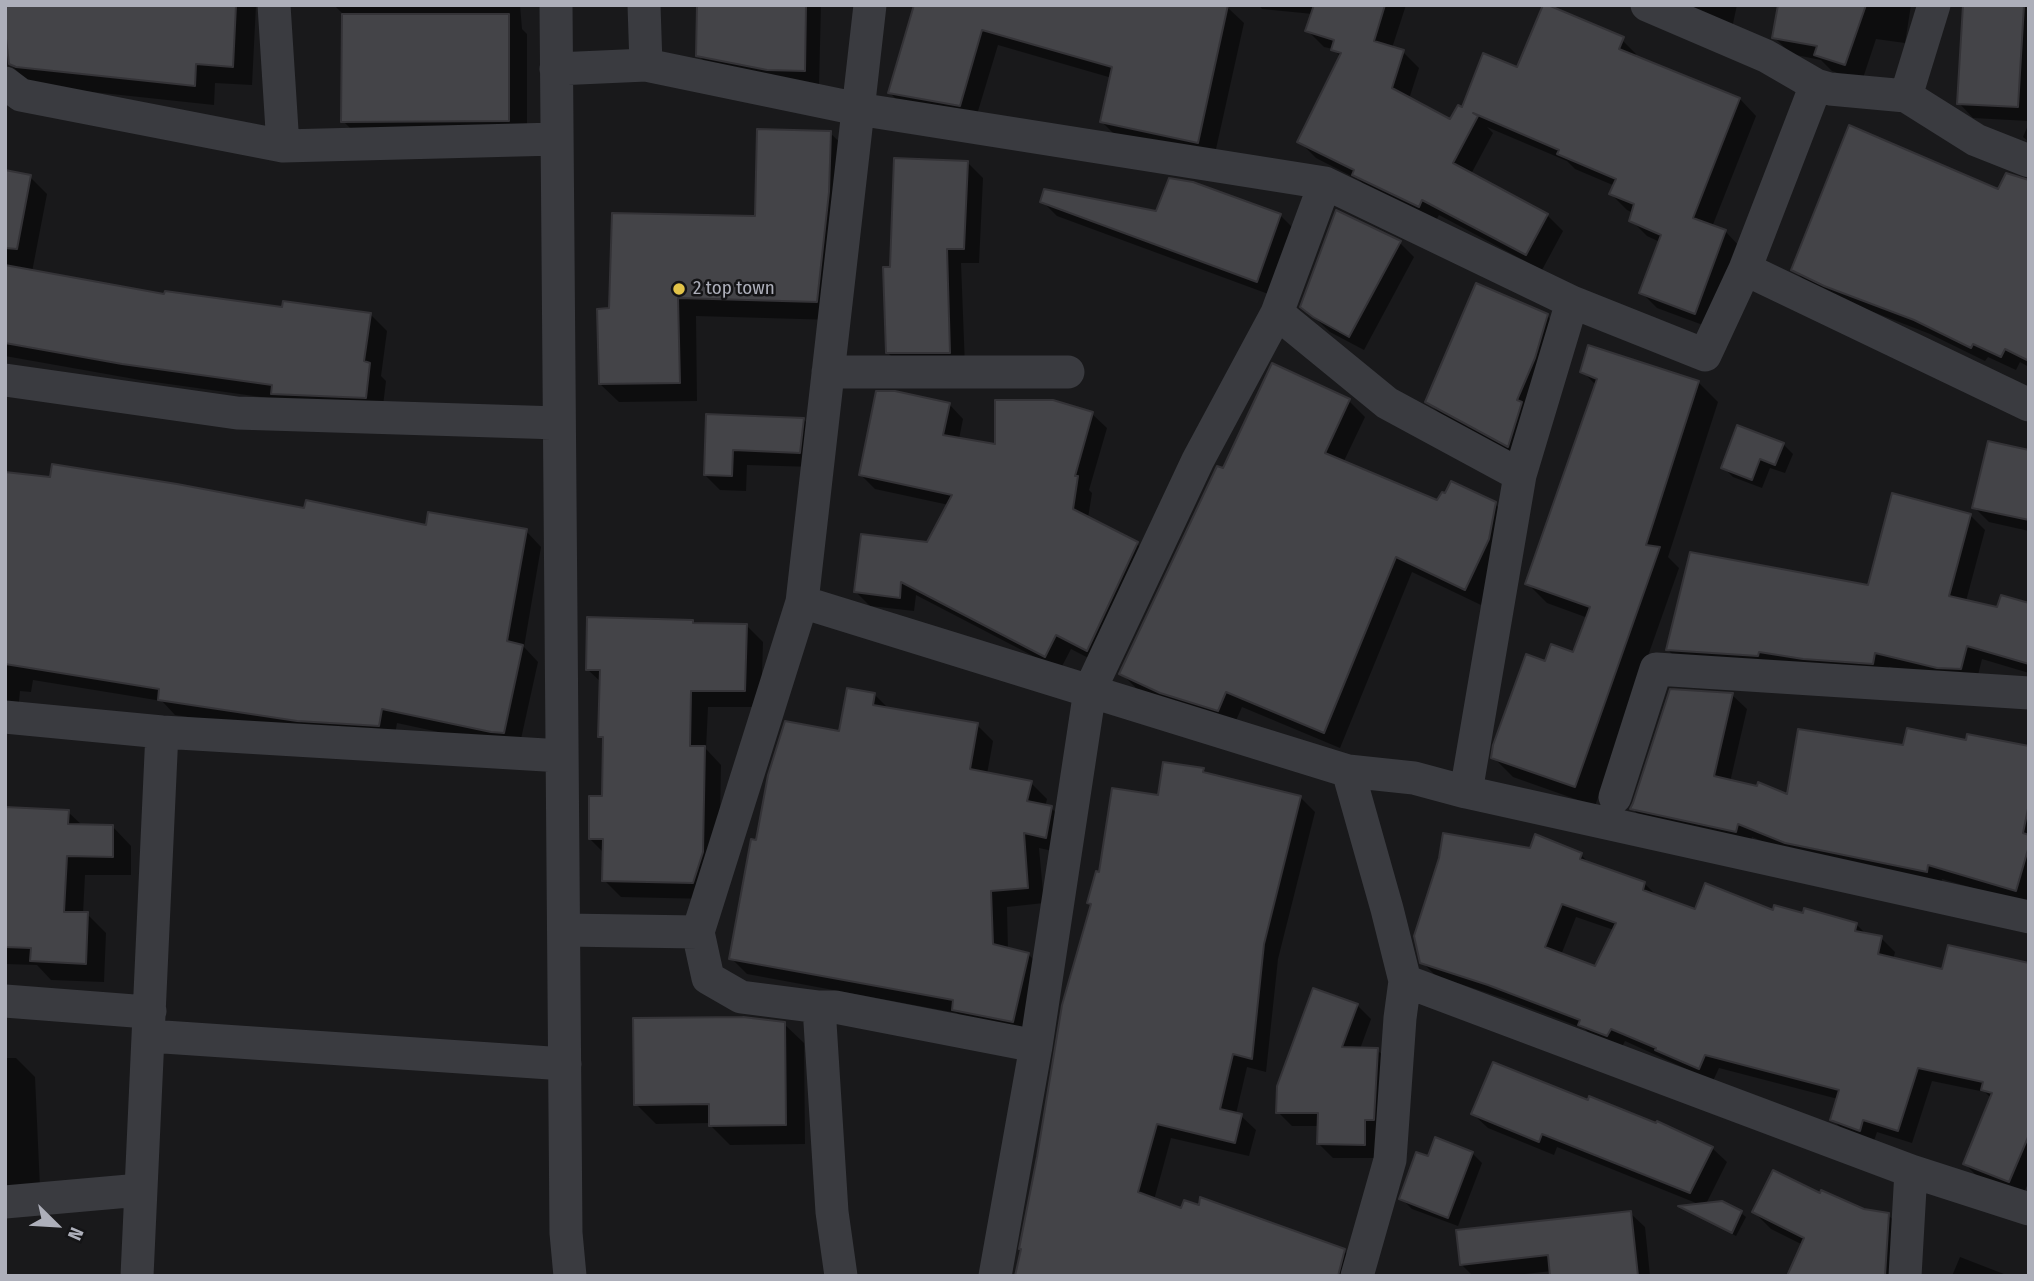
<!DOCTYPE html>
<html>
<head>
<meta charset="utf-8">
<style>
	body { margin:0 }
	#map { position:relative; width:2034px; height:1281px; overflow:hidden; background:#19191b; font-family:"Fira Sans Condensed",sans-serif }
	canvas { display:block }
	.frame { position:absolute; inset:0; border:7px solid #adafba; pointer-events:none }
	.north { position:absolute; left:21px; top:1190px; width:70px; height:70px; -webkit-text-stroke:5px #141416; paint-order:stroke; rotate:114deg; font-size:19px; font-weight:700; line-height:28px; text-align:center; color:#adafba }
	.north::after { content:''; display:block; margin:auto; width:24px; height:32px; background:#adafba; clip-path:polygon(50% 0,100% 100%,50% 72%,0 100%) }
</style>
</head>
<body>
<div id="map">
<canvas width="2034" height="1281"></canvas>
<div class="frame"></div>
<div class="north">N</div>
</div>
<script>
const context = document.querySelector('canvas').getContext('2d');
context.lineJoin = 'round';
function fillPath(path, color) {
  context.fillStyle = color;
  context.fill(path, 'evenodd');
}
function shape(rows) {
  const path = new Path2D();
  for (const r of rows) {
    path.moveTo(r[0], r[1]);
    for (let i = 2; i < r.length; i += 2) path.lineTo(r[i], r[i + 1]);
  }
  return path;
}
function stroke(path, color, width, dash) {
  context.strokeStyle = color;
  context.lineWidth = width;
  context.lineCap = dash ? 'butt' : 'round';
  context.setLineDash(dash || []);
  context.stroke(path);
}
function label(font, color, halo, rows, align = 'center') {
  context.font = font + ' "Fira Sans Condensed",sans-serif';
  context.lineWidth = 5;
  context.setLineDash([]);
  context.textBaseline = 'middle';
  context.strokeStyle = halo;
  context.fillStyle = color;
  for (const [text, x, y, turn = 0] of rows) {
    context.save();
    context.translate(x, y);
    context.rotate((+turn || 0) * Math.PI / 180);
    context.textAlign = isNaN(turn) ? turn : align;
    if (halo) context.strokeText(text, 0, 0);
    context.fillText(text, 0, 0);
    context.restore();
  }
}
fillPath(shape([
	[5,5,256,5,252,85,215,83,214,105,37,86,30,84,10,64],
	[334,5,520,5,522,29,527,34,527,138,361,139,343,121,344,15],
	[699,5,821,5,819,85,713,70,698,55],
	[916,5,1227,7,1244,23,1214,158,1118,138,1102,122,1112,78,998,45,975,121,906,109,890,93],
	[1259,5,1406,5,1392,48,1403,52,1419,68,1409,99,1451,121,1463,109,1518,69,1619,37,1636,54,1635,57,1740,99,1756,116,1712,227,1725,231,1741,248,1711,328,1657,308,1641,292,1660,242,1647,236,1631,220,1633,213,1627,210,1611,194,1615,186,1575,169,1567,161,1487,127,1493,133,1471,174,1547,215,1563,231,1542,270,1439,215,1435,222,1370,190,1359,180,1316,158,1300,142,1341,57,1333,49,1324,47,1307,30,1313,14,1262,9],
	[1678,5,1737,5,1732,28],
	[1780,5,1911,5,1905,43,1876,39,1862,81,1832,71,1821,60,1791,54,1774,37],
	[1964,5,2029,5,2029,121,1973,118,1959,103],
	[2029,123,2029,142,2023,137],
	[830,133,849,151,835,320,696,316,697,401,619,402,600,384,611,310,756,218],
	[968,163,983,178,979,263,961,263,965,367,902,367,887,352,891,268],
	[5,172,30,177,47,194,32,272,166,296,283,309,370,314,387,331,381,376,386,381,382,414,140,380,5,356],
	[2029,182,2029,367,2020,362,2016,370,1988,357,1985,361,1930,334,1840,299,1807,283,1793,269,1999,191],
	[1042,201,1158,213,1280,215,1295,230,1271,295,1057,216],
	[1399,242,1414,257,1364,350,1330,332,1302,306],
	[1547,316,1567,335,1528,465,1447,421,1427,401],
	[1590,347,1699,383,1718,402,1668,557,1679,568,1595,806,1513,777,1493,757,1546,663,1575,654,1588,618,1547,603,1527,583,1597,386,1582,371],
	[1349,401,1365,417,1343,463,1438,502,1495,504,1511,520,1481,605,1412,572,1340,748,1242,707,1234,725,1137,689,1121,673,1223,470],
	[949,404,963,419,959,439,997,446,1092,414,1107,428,1089,490,1092,493,1088,518,1137,544,1152,558,1102,665,1071,649,1060,670,916,595,914,611,870,606,856,592,928,544,949,505,875,489,860,474],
	[708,416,803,419,818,434,814,467,747,465,746,491,720,490,705,475],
	[1783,444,1793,454,1785,473,1770,468,1762,488,1733,477,1723,467],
	[2029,452,2029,531,1989,522,1974,507],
	[5,474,305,510,427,527,526,531,541,547,524,647,538,662,519,748,508,747,397,723,394,740,313,736,175,715,162,701,33,680,31,692,20,691,18,712,5,710],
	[1970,515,1985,530,1966,601,1998,609,2029,605,2029,673,1982,659,1976,683,1953,682,1889,667,1887,678,1682,664,1668,650,1870,587],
	[693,621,696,625,746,625,763,642,761,707,708,707,706,749,721,765,719,870,710,899,621,897,604,880,604,853,590,839,603,797,605,741,600,736,602,683,587,669],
	[875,695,889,709,977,725,993,741,987,774,1031,783,1047,799,1045,807,1051,808,1068,824,1062,853,1039,848,1044,903,1007,907,1008,950,1028,954,1044,970,1029,1037,970,1026,957,1013,747,974,731,958,757,842,840,733],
	[1732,695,1747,709,1730,782,1788,796,1905,747,1967,743,2029,748,2029,904,1942,879,1941,885,1801,857,1752,837,1750,846,1646,823,1632,808],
	[1203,769,1210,776,1300,797,1315,812,1278,959,1266,1072,1247,1067,1236,1114,1241,1116,1256,1130,1249,1156,1171,1138,1154,1200,1183,1210,1344,1251,1358,1266,1356,1276,1017,1276,1093,906,1089,903,1101,874,1160,797],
	[5,809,68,812,83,826,113,827,131,846,131,875,85,875,83,914,87,914,106,933,104,982,51,980,37,965,5,964],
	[1531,850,1581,855,1592,866,1644,883,1658,897,1696,912,1774,912,1856,924,1867,935,1881,938,1895,952,1893,960,1943,971,2029,965,2029,1181,2023,1195,1979,1178,1965,1164,1992,1099,1985,1092,1932,1081,1912,1143,1877,1132,1873,1144,1846,1133,1832,1119,1838,1099,1719,1068,1713,1081,1625,1041,1621,1049,1594,1039,1585,1029,1503,998,1436,976,1422,962],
	[1576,917,1614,930,1596,968,1561,955],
	[1357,1005,1371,1019,1360,1049,1377,1050,1391,1063,1378,1158,1333,1158,1319,1144,1319,1126,1292,1126,1278,1112],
	[784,1024,804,1043,805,1144,730,1145,710,1125,710,1123,656,1124,636,1104],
	[5,1058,16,1058,35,1077,40,1188,5,1190],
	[1473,1114,1712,1148,1727,1162,1706,1204,1721,1202,1741,1213,1746,1217,1736,1236,1681,1207,1701,1205,1557,1147,1554,1155,1488,1128],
	[1472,1153,1482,1163,1458,1226,1412,1209,1402,1199,1429,1158],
	[1821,1196,1863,1211,1888,1215,1906,1232,1903,1276,1789,1276,1803,1245,1771,1229,1754,1212],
	[1630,1213,1645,1227,1650,1276,1552,1276,1552,1271,1507,1276,1473,1276,1461,1264],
	[1960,1257,2009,1276,1952,1276]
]), '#0007');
const building = shape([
	[5,5,236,5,233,67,196,64,195,86,16,67,9,64,5,30,5,5],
	[697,5,806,5,805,71,767,70,696,56,697,5],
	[914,5,1228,5,1198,143,1100,122,1112,67,982,30,960,106,888,93,914,5],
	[1314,5,1385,5,1374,41,1404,50,1392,88,1450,119,1458,105,1462,107,1483,53,1517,67,1543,5,1548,5,1624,37,1619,49,1740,98,1693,218,1726,230,1695,314,1639,293,1661,235,1629,221,1634,204,1609,194,1616,179,1557,154,1559,150,1473,113,1478,116,1453,163,1548,214,1526,255,1422,200,1419,207,1352,175,1354,170,1297,142,1341,53,1331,50,1334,40,1305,31,1314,5],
	[1778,5,1866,5,1845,65,1814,55,1817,46,1772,38,1778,5],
	[1963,5,2024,5,2018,107,1957,104,1963,5],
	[342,14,509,14,509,121,341,122,342,14],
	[1849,125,1998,189,2006,173,2029,180,2029,361,2005,349,2001,357,1973,344,1971,348,1914,320,1824,286,1791,270,1849,125],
	[757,129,831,131,829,192,817,302,678,298,680,383,599,384,597,309,609,308,612,213,755,216,757,129],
	[894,158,968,161,964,249,947,249,950,353,886,353,883,267,890,267,894,158],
	[5,170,31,175,17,249,5,248,5,170],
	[1169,178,1193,182,1281,214,1257,282,1040,202,1044,189,1156,211,1169,178],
	[1336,210,1401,241,1349,337,1313,317,1300,307,1336,210],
	[5,265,164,294,165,291,282,307,283,301,371,313,364,361,370,363,366,398,271,394,272,385,122,364,5,343,5,265],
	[1476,283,1548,314,1535,358,1517,400,1522,402,1508,447,1425,402,1476,283],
	[1588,345,1699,381,1646,545,1660,547,1575,787,1491,758,1493,745,1526,654,1545,661,1551,644,1573,652,1590,607,1525,584,1597,379,1580,372,1588,345],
	[1272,363,1350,399,1325,453,1437,500,1442,492,1445,493,1451,481,1496,502,1489,539,1465,590,1396,557,1324,733,1226,692,1218,711,1160,693,1119,674,1217,466,1223,468,1272,363],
	[876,391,895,391,950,403,943,435,995,444,995,400,1053,400,1093,412,1075,476,1078,476,1073,509,1138,542,1087,651,1056,635,1045,657,901,582,900,598,854,592,861,534,927,542,952,495,859,475,876,391],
	[706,414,804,418,800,453,733,450,732,476,704,475,706,414],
	[1737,425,1784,443,1775,465,1760,459,1752,480,1721,468,1737,425],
	[1988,441,2029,450,2029,520,1972,508,1988,441],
	[52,464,177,484,304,508,306,500,426,525,428,512,527,529,507,641,523,645,504,733,491,732,382,709,379,726,297,721,158,700,159,689,5,664,5,472,50,477,52,464],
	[1892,493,1971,514,1949,596,1997,607,2001,595,2029,603,2029,664,1967,646,1961,669,1937,668,1875,653,1873,664,1803,659,1759,652,1758,656,1666,650,1690,552,1868,585,1892,493],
	[587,617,693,620,693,623,747,624,745,691,691,691,690,746,705,746,703,852,693,883,602,881,603,839,589,839,589,796,602,796,603,737,598,737,600,670,586,670,587,617],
	[847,688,875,693,873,705,978,723,970,769,1032,781,1027,801,1052,806,1046,838,1024,833,1028,888,991,891,993,944,1029,953,1013,1022,952,1010,953,1000,729,959,751,839,756,840,768,775,785,721,839,731,847,688],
	[1670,689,1733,693,1714,776,1757,786,1758,782,1787,794,1798,729,1903,745,1907,728,1966,740,1967,734,2029,746,2029,804,2023,833,2029,835,2029,846,2016,891,1928,865,1927,872,1785,843,1738,824,1736,832,1630,809,1633,803,1670,689],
	[1163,762,1204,768,1203,772,1301,796,1264,944,1252,1059,1233,1054,1220,1109,1242,1114,1235,1143,1157,1124,1138,1192,1181,1208,1184,1200,1199,1205,1200,1197,1345,1249,1338,1276,1015,1276,1021,1249,1019,1249,1037,1157,1062,1005,1091,904,1087,903,1096,871,1099,872,1112,788,1158,795,1163,762],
	[5,807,69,810,68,824,113,825,113,857,67,856,64,912,88,912,86,964,30,961,31,948,5,947,5,807],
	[1443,833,1530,848,1535,834,1582,853,1580,859,1645,882,1643,890,1695,909,1705,883,1773,910,1774,905,1803,913,1804,908,1857,923,1855,931,1882,936,1878,954,1942,969,1948,945,2029,963,2029,1135,2009,1182,1963,1164,1992,1093,1981,1090,1983,1082,1918,1068,1898,1131,1863,1120,1860,1131,1830,1120,1839,1090,1705,1055,1699,1069,1655,1050,1656,1048,1611,1029,1607,1036,1578,1025,1580,1020,1488,985,1420,963,1414,936,1439,858,1443,833],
	[1562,904,1616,923,1595,966,1545,947,1562,904],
	[1313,988,1358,1004,1342,1047,1378,1048,1374,1120,1365,1120,1365,1145,1317,1144,1318,1113,1276,1113,1277,1086,1313,988],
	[743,1017,785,1022,786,1125,709,1126,709,1104,634,1105,633,1018,743,1017],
	[1493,1062,1588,1100,1589,1096,1656,1123,1657,1121,1713,1147,1690,1193,1542,1134,1539,1142,1471,1114,1493,1062],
	[1435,1137,1473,1152,1448,1218,1399,1199,1416,1152,1428,1156,1435,1137],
	[1773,1170,1820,1193,1821,1190,1864,1209,1889,1213,1885,1276,1787,1276,1804,1238,1752,1212,1773,1170],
	[1722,1201,1742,1211,1732,1233,1678,1206,1722,1201],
	[1631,1211,1638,1276,1550,1276,1548,1255,1460,1265,1456,1230,1631,1211]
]);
fillPath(building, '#444448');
stroke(building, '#343337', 2);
stroke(shape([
	[274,5,283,146],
	[556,5,566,1233,570,1276],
	[644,5,646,65],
	[556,69,646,65,858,109,1325,183,1572,302,1705,355,1745,269,1816,85,1766,56,1647,5],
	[5,83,21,95,283,146,557,139],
	[1816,85,1830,89,1906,96,1976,140,2029,161],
	[1906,96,1934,5],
	[1745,269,2029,405],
	[1277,313,1387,403,1520,475],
	[828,372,1068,372],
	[5,380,237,413,559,423],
	[802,602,1348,771,1414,778,1466,792,2029,917],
	[5,717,162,732,562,756],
	[1348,771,1387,909,1405,981,1911,1171,2029,1209],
	[1466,792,1520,475,1572,302],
	[1615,797,1656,669,2029,693],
	[564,930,698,932,802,602,870,5],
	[698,932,708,978,741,997,819,1007,832,1212,841,1276],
	[5,1001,147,1012,150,1011],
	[819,1007,835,1007,1036,1046],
	[149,1036,565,1064],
	[5,1202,140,1190],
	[137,1276,162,732],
	[995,1276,1036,1046,1090,690,1198,460,1277,313,1325,183],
	[1357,1276,1390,1160,1400,1018,1405,981],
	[1905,1276,1911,1171]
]), '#3a3b40', 33);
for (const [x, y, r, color] of [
	[679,289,7,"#e3c449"]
]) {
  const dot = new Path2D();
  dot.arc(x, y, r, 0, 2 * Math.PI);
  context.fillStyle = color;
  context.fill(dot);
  stroke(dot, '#141416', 2.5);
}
label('19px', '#adafba', '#141416', [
	["2 top town",693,289]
], 'left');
</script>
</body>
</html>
